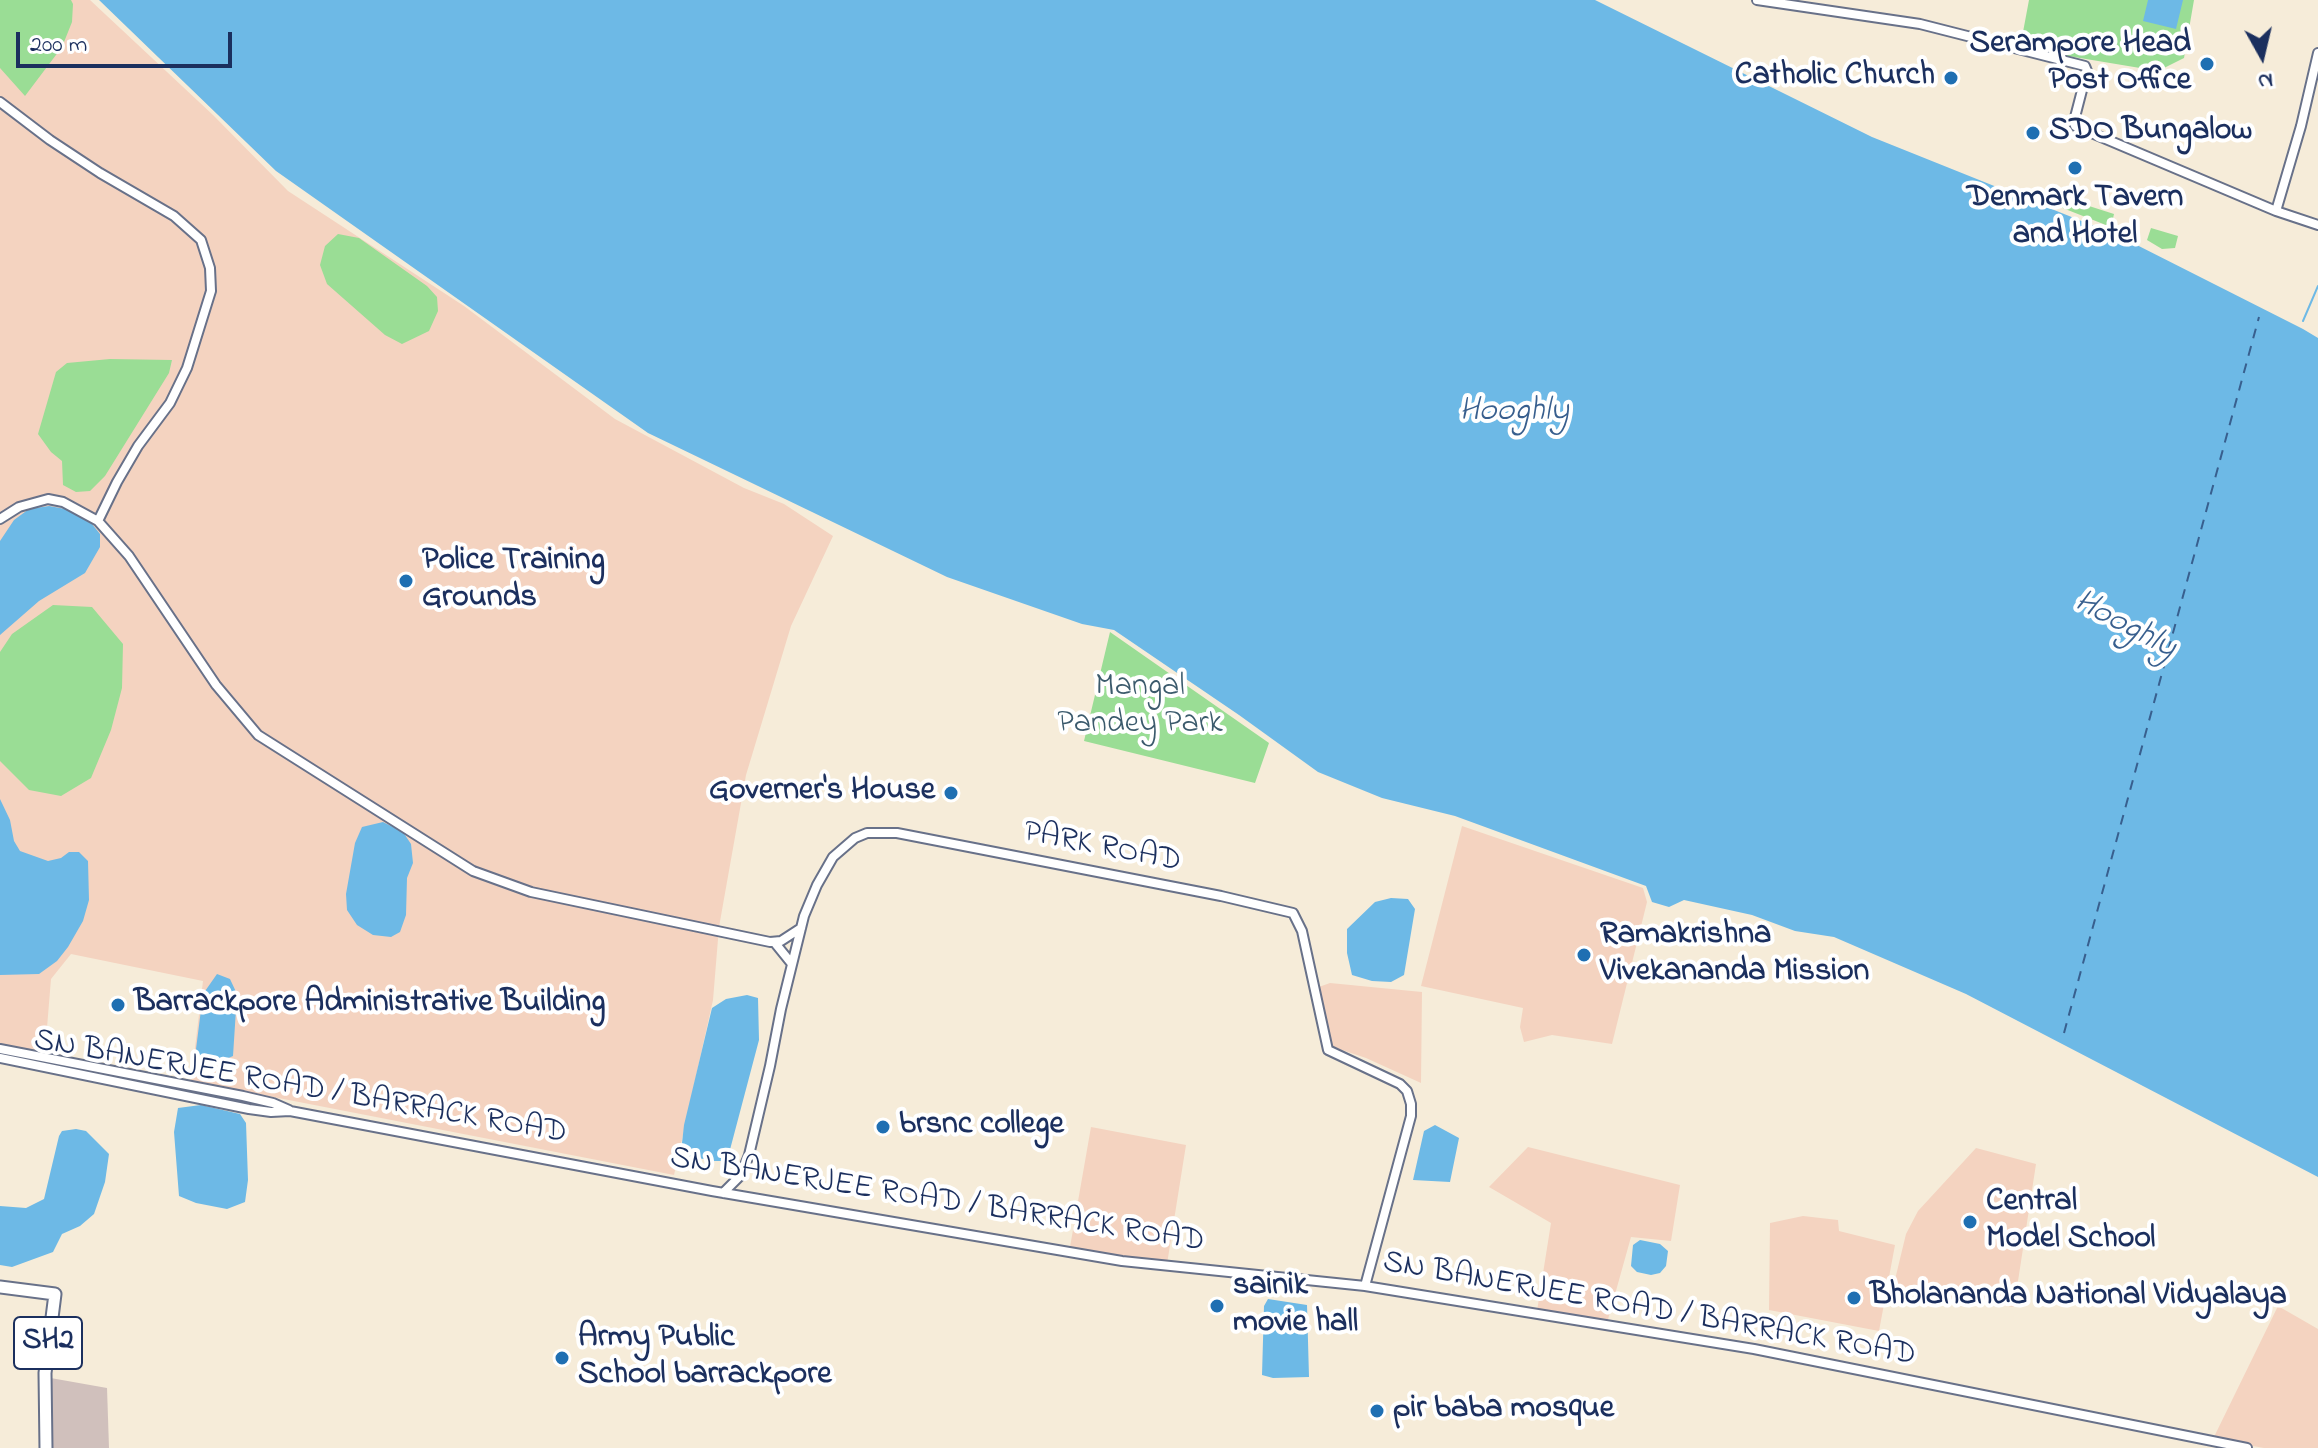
<!DOCTYPE html>
<html>
<head>
<meta charset="utf-8">
<style>
	body { margin:0 }
	#map { position:relative; width:2318px; height:1448px; overflow:hidden; background:#f6ecd9; font-family:"Indie Flower",sans-serif }
	canvas { display:block }
	.north { position:absolute; left:2222px; top:16px; width:80px; height:80px; -webkit-text-stroke:6px #fff; paint-order:stroke; rotate:172deg; font-size:22px; font-weight:700; line-height:32px; text-align:center; color:#1b2f5e }
	.north::after { content:''; display:block; margin:auto; width:28px; height:36px; background:#1b2f5e; clip-path:polygon(50% 0,100% 100%,50% 72%,0 100%) }
	.scale { position:absolute; left:16px; top:32px; width:216px; height:36px; box-sizing:border-box; border:4px solid #1b2f5e; border-top:0; padding-left:10px; font-size:24px; line-height:28px; white-space:nowrap; color:#1b2f5e; -webkit-text-stroke:6px #fff; paint-order:stroke }
</style>
</head>
<body>
<div id="map">
<canvas width="2318" height="1448"></canvas>
<div class="north">N</div>
<div class="scale">200 m</div>
</div>
<script>
const context = document.querySelector('canvas').getContext('2d');
context.lineJoin = 'round';
function fillPath(path, color) {
  context.fillStyle = color;
  context.fill(path, 'evenodd');
}
function shape(rows) {
  const path = new Path2D();
  for (const r of rows) {
    path.moveTo(r[0], r[1]);
    for (let i = 2; i < r.length; i += 2) path.lineTo(r[i], r[i + 1]);
  }
  return path;
}
function stroke(path, color, width, dash) {
  context.strokeStyle = color;
  context.lineWidth = width;
  context.lineCap = dash ? 'butt' : 'round';
  context.setLineDash(dash || []);
  context.stroke(path);
}
function label(font, color, halo, rows, align = 'center') {
  context.font = font + ' "Indie Flower",sans-serif';
  context.lineWidth = 8;
  context.setLineDash([]);
  context.textBaseline = 'middle';
  context.strokeStyle = halo;
  context.fillStyle = color;
  for (const [text, x, y, turn = 0] of rows) {
    context.save();
    context.translate(x, y);
    context.rotate((+turn || 0) * Math.PI / 180);
    context.textAlign = isNaN(turn) ? turn : align;
    if (halo) context.strokeText(text, 0, 0);
    context.fillText(text, 0, 0);
    context.restore();
  }
}
fillPath(shape([
	[0,0,90,0,213,115,288,191,464,306,615,419,744,488,784,504,833,536,791,626,746,775,719,927,713,1000,674,1175,191,1081,203,981,71,954,51,979,45,1052,0,1044],
	[1462,826,1643,888,1647,902,1612,1044,1552,1035,1524,1042,1520,1027,1523,1008,1421,986],
	[1330,983,1422,992,1421,1083,1366,1058,1327,1045,1316,988],
	[1091,1127,1186,1145,1167,1264,1070,1247],
	[1528,1147,1680,1185,1671,1241,1631,1237,1607,1323,1537,1311,1551,1223,1489,1187],
	[1976,1148,2036,1164,2014,1307,1892,1292,1906,1234,1918,1211],
	[1803,1216,1838,1220,1839,1231,1895,1245,1879,1331,1769,1310,1770,1223],
	[2278,1306,2318,1329,2318,1448,2264,1448,2213,1439]
]), '#f4d3c0');
fillPath(shape([
	[45,1377,107,1388,109,1448,49,1448]
]), '#d0c0bc');
fillPath(shape([
	[0,0,71,0,73,4,72,22,62,47,25,96,0,68],
	[2029,0,2194,0,2184,58,2158,71,2020,48],
	[2064,198,2114,214,2111,227,2060,207],
	[2151,228,2178,236,2175,248,2162,249,2147,240],
	[338,234,359,238,427,286,437,297,438,311,429,331,402,344,385,335,327,284,320,265,325,246],
	[110,359,172,360,169,373,105,476,90,491,76,492,63,485,62,461,51,452,38,434,56,372,67,363],
	[53,605,92,607,123,644,122,688,111,730,91,778,61,796,29,790,0,761,0,652,12,634],
	[1110,632,1269,743,1255,783,1084,741]
]), '#9add95');
fillPath(shape([
	[99,0,1595,0,1872,137,2119,236,2303,329,2318,338,2318,1177,1966,994,1834,937,1795,931,1752,915,1684,900,1669,907,1652,902,1646,886,1455,816,1382,798,1318,772,1239,715,1114,630,1082,624,947,577,648,433,276,171],
	[2148,0,2183,0,2176,29,2143,21],
	[49,506,71,510,92,524,100,534,100,547,85,573,39,601,0,635,0,541,14,520,29,509],
	[0,799,10,820,14,841,20,851,48,861,61,858,69,852,79,852,88,861,89,900,83,921,68,947,57,961,39,974,0,975],
	[383,822,403,832,411,844,413,863,407,878,406,915,400,932,391,937,373,935,357,925,347,910,346,894,355,843,362,827],
	[1391,898,1408,899,1415,909,1404,975,1391,982,1372,981,1352,975,1347,953,1347,929,1375,902],
	[217,974,230,979,237,994,233,1056,217,1063,203,1060,196,1049,203,994],
	[747,995,758,998,759,1040,727,1161,714,1161,687,1156,682,1143,684,1125,712,1008,726,999],
	[201,1105,240,1114,246,1123,248,1180,245,1202,227,1209,196,1203,179,1196,174,1132,178,1108],
	[1435,1125,1459,1138,1450,1182,1413,1180,1424,1131],
	[76,1129,86,1131,109,1154,105,1182,94,1214,80,1226,62,1234,53,1252,12,1267,0,1265,0,1206,26,1208,44,1199,59,1136,62,1131],
	[1640,1240,1660,1244,1668,1251,1666,1266,1660,1273,1651,1275,1637,1272,1631,1266,1633,1245],
	[1268,1299,1307,1305,1309,1377,1273,1378,1262,1375,1264,1306]
]), '#6db9e6');
stroke(shape([
	[2303,321,2318,286]
]), '#6db9e6', 2);
stroke(shape([
	[2064,1033,2259,317]
]), '#385f8e', 2, [10, 8]);
const tertiary = shape([
	[1757,0,1920,24,2085,66,2087,71,2074,121,2075,126,2276,211,2318,225],
	[0,102,50,140,100,173,174,216,201,240,210,268,211,291,187,368,170,403,138,446,117,482,98,521],
	[2276,211,2301,126,2318,53],
	[0,519,19,507,48,499,63,502,98,521,129,556,216,685,258,735,473,871,531,892,770,942,781,941,801,928],
	[775,943,792,964],
	[0,1049,243,1096,273,1103,289,1110],
	[0,1058,249,1109,271,1112,290,1111,712,1191,1122,1261,1365,1286,1754,1349,2247,1448],
	[723,1193,741,1175,749,1155,770,1066,781,1009,804,916,817,885,833,857,855,838,867,833,897,833,1221,896,1293,913,1302,931,1328,1050,1400,1084,1407,1091,1411,1104,1411,1116,1365,1286]
]);
const primary = shape([
	[0,1287,55,1294,45,1373,46,1448]
]);
stroke(tertiary, '#687189', 12);
stroke(primary, '#687189', 15);
stroke(tertiary, '#fff', 8);
stroke(primary, '#fff', 11);
for (const [x, y, r, color] of [
	[2207,64,8,"#1f6fb2"],
	[1951,78,8,"#1f6fb2"],
	[2033,133,8,"#1f6fb2"],
	[2075,168,8,"#1f6fb2"],
	[406,581,8,"#1f6fb2"],
	[951,793,8,"#1f6fb2"],
	[1584,955,8,"#1f6fb2"],
	[118,1005,8,"#1f6fb2"],
	[883,1127,8,"#1f6fb2"],
	[1970,1222,8,"#1f6fb2"],
	[1854,1298,8,"#1f6fb2"],
	[1217,1306,8,"#1f6fb2"],
	[562,1358,8,"#1f6fb2"],
	[1377,1411,8,"#1f6fb2"]
]) {
  const dot = new Path2D();
  dot.arc(x, y, r, 0, 2 * Math.PI);
  context.fillStyle = color;
  context.fill(dot);
  stroke(dot, '#fff', 3);
}
for (const [x, y, w] of [
	[48,1343,68]
]) {
  const box = new Path2D();
  box.roundRect(x - w / 2, y - 26, w, 52, 6);
  context.fillStyle = '#fff';
  context.fill(box);
  stroke(box, '#1b2f5e', 2);
}
label('bold 30px', '#1b2f5e', null, [
	["SH2",48,1343]
]);
label('bold 32px', '#1b2f5e', '#fff', [
	["Serampore Head",2191,46,"right"],
	["Post Office",2191,83,"right"],
	["Catholic Church",1935,78,"right"],
	["SDO Bungalow",2049,133],
	["Denmark Tavern",2075,200,"center"],
	["and Hotel",2075,237,"center"],
	["Police Training",422,563],
	["Grounds",422,600],
	["Governer's House",935,793,"right"],
	["Ramakrishna",1600,937],
	["Vivekananda Mission",1600,974],
	["Barrackpore Administrative Building",134,1005],
	["brsnc college",899,1127],
	["Central",1986,1204],
	["Model School",1986,1241],
	["sainik",1233,1288],
	["movie hall",1233,1325],
	["Bholananda National Vidyalaya",1870,1298],
	["Army Public",578,1340],
	["School barrackpore",578,1377],
	["pir baba mosque",1393,1411]
], 'left');
label('32px', '#3b5a6c', '#fff', [
	["Mangal",1140,689],
	["Pandey Park",1140,726]
]);
label('32px', '#1b2f5e', '#fff', [
	["PARK ROAD",1102,849,11],
	["SN BANERJEE ROAD / BARRACK ROAD",300,1089,10],
	["SN BANERJEE ROAD / BARRACK ROAD",937,1202,9],
	["SN BANERJEE ROAD / BARRACK ROAD",1649,1311,10]
]);
label('italic 34px', '#385f8e', '#fff', [
	["Hooghly",1514,413],
	["Hooghly",2124,627,28]
]);
</script>
</body>
</html>
